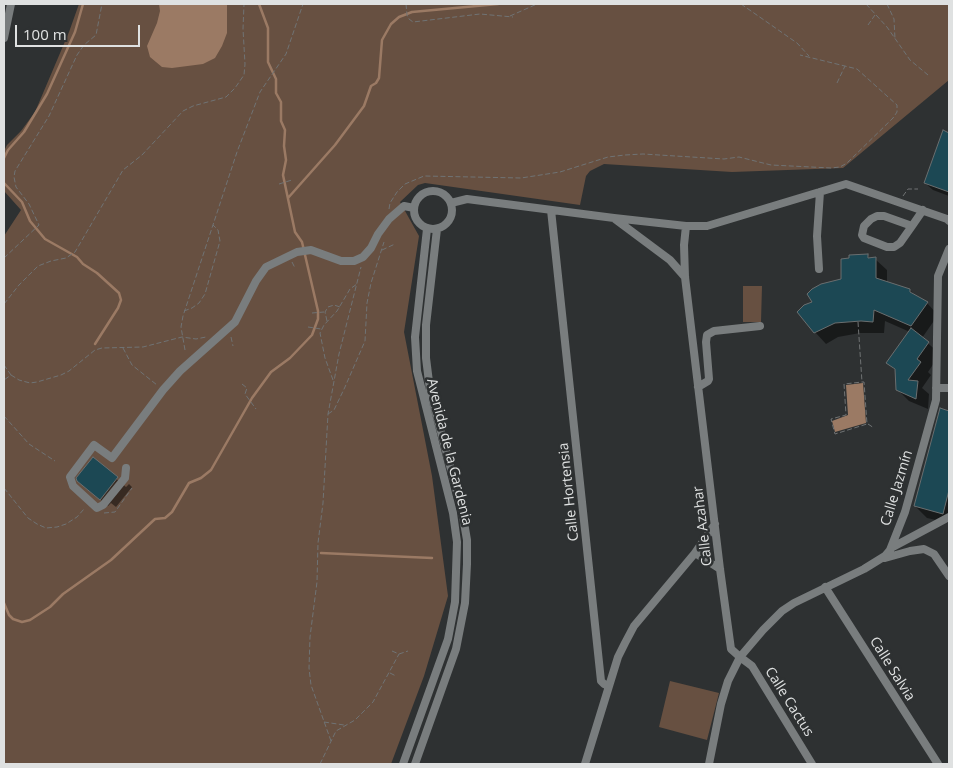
<!DOCTYPE html>
<html>
<head>
<meta charset="utf-8">
<style>
	body { margin:0 }
	#map { position:relative; width:953px; height:768px; overflow:hidden; background:#2e3132; font-family:"Open Sans",sans-serif }
	canvas { display:block }
	.frame { position:absolute; inset:0; border:5px solid #dfe1e1; pointer-events:none }
	.scale { position:absolute; left:15px; top:25px; width:125px; height:22px; box-sizing:border-box; border:2px solid #dfe1e1; border-top:0; padding-left:6px; font-size:15px; line-height:18px; white-space:nowrap; color:#dfe1e1; -webkit-text-stroke:4px #2e3132; paint-order:stroke }
</style>
</head>
<body>
<div id="map">
<canvas width="953" height="768"></canvas>
<div class="frame"></div>
<div class="scale">100 m</div>
</div>
<script>
const context = document.querySelector('canvas').getContext('2d');
context.lineJoin = 'round';
function fillPath(path, color) {
  context.fillStyle = color;
  context.fill(path, 'evenodd');
}
function shape(rows) {
  const path = new Path2D();
  for (const r of rows) {
    if (r.length === 3) {
      path.moveTo(r[0] + r[2], r[1]);
      path.arc(r[0], r[1], r[2], 0, 2 * Math.PI);
      continue;
    }
    path.moveTo(r[0], r[1]);
    for (let i = 2; i < r.length; i += 2) path.lineTo(r[i], r[i + 1]);
  }
  return path;
}
function stroke(path, color, width, dash) {
  context.strokeStyle = color;
  context.lineWidth = width;
  context.lineCap = dash ? 'butt' : 'round';
  context.setLineDash(dash || []);
  context.stroke(path);
}
function label(font, color, halo, rows, align = 'center') {
  context.font = font + ' "Open Sans",sans-serif';
  context.lineWidth = 5;
  context.setLineDash([]);
  context.textBaseline = 'middle';
  context.strokeStyle = halo;
  context.fillStyle = color;
  for (const [text, x, y, turn = 0] of rows) {
    context.save();
    context.translate(x, y);
    context.rotate((+turn || 0) * Math.PI / 180);
    context.textAlign = isNaN(turn) ? turn : align;
    if (halo) context.strokeText(text, 0, 0);
    context.fillText(text, 0, 0);
    context.restore();
  }
}
fillPath(shape([
	[79,4,949,4,949,80,843,168,732,172,604,164,590,171,586,176,580,205,425,183,418,185,400,202,419,236,404,332,432,476,448,596,424,676,391,764,4,764,4,236,21,210,4,191,4,151,7,145,21,131,35,112,69,32],
	[743,286,762,286,761,322,743,322],
	[670,681,719,693,707,740,659,727]
]), '#675041');
fillPath(shape([
	[159,4,227,4,227,33,222,46,215,58,203,64,172,68,162,67,150,57,147,46,157,23,160,11],
	[863,383,866,423,835,432,832,421,848,415,846,385]
]), '#9b7a64');
fillPath(shape([
	[943,132,949,134,949,196,933,190,925,183],
	[868,256,871,259,875,259,887,270,887,283,910,290,916,297,927,303,938,315,922,338,940,354,928,372,931,375,922,388,929,394,928,409,909,401,897,389,896,371,888,363,910,332,885,321,884,333,860,333,838,337,826,344,815,332,813,302,842,280],
	[941,410,949,412,949,523,927,518,915,506],
	[93,459,126,487,129,484,132,487,116,507,111,503,108,506,87,489]
]), '#0007');
stroke(shape([
	[4,158,8,150,24,132,47,94,75,32,83,4],
	[4,183,22,202,30,221,45,239,77,257,83,264,97,273,119,293,121,300,118,308,95,344],
	[288,198,335,145,364,106,371,86,376,83,379,78,382,40,391,24,399,17,412,12,498,4],
	[321,553,432,558],
	[4,603,9,615,13,619,22,622,30,620,50,607,63,594,111,560,155,519,165,518,172,512,189,483,201,478,211,470,252,398,271,372,290,358,312,335,318,319,318,311,302,242,295,232,283,175,286,160,284,146,285,130,281,121,281,102,276,93,276,79,268,62,268,28,259,4]
]), '#9b7a64', 2.5);
const building = shape([
	[943,130,949,133,949,192,924,183,943,130],
	[868,254,868,258,876,257,876,278,910,289,910,292,928,302,911,326,874,310,873,322,861,321,835,323,814,333,797,312,804,305,812,302,807,294,812,289,821,284,841,279,841,259,849,258,849,255,868,254],
	[911,328,929,342,917,359,921,362,908,380,918,381,916,399,896,390,895,369,886,363,911,328],
	[940,408,949,411,949,490,943,514,914,506,940,408],
	[93,457,118,477,100,500,77,481,76,478,93,457]
]);
fillPath(building, '#1c4854');
stroke(building, '#6a6e6f', 1);
stroke(shape([
	[406,4,407,15,409,19,413,22,480,14,513,17],
	[741,4,797,43,809,56],
	[866,4,887,27,910,60,928,75],
	[887,4,894,19,895,39],
	[510,16,537,4],
	[868,25,875,15],
	[837,83,845,66],
	[279,184,292,180],
	[903,196,908,189,918,189],
	[389,209,390,203,397,192,405,184,424,176,521,178,560,172,608,157,625,155,643,154,724,159,739,157,771,165,831,168,840,167,847,163,893,118,897,112,897,105,857,69,800,55],
	[382,250,395,244],
	[4,258,39,225,29,204,16,187,14,177,15,171,49,116,77,55,84,45,96,35,102,4],
	[292,262,295,268],
	[4,304,19,285,38,266,51,261,66,258,75,252,123,170,142,155,183,111,193,106,226,97,235,88,244,75,245,64,243,29,244,4],
	[184,311,192,308,199,303,205,294,220,241,218,230,213,225],
	[312,313,324,312],
	[327,321,325,312,328,307,334,305,340,307],
	[858,322,862,382,864,382,867,424,835,434,831,419,846,415,844,384,862,382],
	[308,327,321,329],
	[231,337,233,346],
	[123,348,132,365,157,385],
	[185,350,181,327,183,316,237,152,260,92,286,54,303,4],
	[4,365,11,375,4,380],
	[11,375,19,380,30,383,37,382,61,375,69,371,95,350,102,348,143,347,182,337,196,339,206,337],
	[333,380,325,358,320,333,324,325,337,311,350,289,357,284],
	[242,384,247,388,245,394,256,409],
	[328,414,334,410,345,387,365,341,367,303,371,283,384,242],
	[4,416,29,444,55,461],
	[868,424,874,428],
	[4,488,28,518,37,524,46,528,57,527,66,524,77,517,84,509],
	[104,513,115,512,132,488],
	[392,651,399,654,408,651],
	[390,673,396,676],
	[324,722,344,725],
	[331,741,311,685,309,668,310,637,317,582,318,543,323,503,328,414,339,354,361,267],
	[320,764,336,731,355,720,373,702,399,654]
]), '#707374', 1, [5, 2.5]);
stroke(shape([
	[4,38,11,4],
	[433,210,19],
	[451,203,467,199,614,218,686,226,707,226,846,184,947,219,949,221],
	[551,210,601,681,604,684,609,686],
	[615,219,670,260,685,277],
	[686,226,684,245,685,277,720,569,731,649,740,657,728,681,721,704,709,764],
	[912,226,884,216,877,216,871,219,864,226,862,235,864,238,887,247,894,247,900,243,912,226,923,210],
	[819,269,817,236,820,192],
	[698,387,708,381,709,379,706,342,707,335,714,331,760,326],
	[936,388,949,388],
	[126,468,125,478,103,505,97,508,73,486,70,477,94,445,112,458,163,390,180,371,235,322,256,281,266,267,297,252,311,250,341,261,354,261,363,257,371,248,378,234,389,219,404,206,414,208],
	[891,548,949,517],
	[695,553,720,569],
	[885,558,910,551,924,549,934,554,949,576],
	[825,587,938,764],
	[403,764,448,639,455,602,457,542,453,513,417,371,415,337,427,229],
	[415,764,456,649,465,603,467,564,467,540,462,511,430,390,426,358,426,325,437,229],
	[585,764,618,657,625,643,634,626,695,553,715,524],
	[812,764,752,666,740,657,763,630,782,611,794,603,864,569,885,556,890,550,905,512,936,400,938,276,949,249]
]), '#797d7e', 8);
label('14px', '#dfe1e1', '#2e3132', [
	["Avenida de la Gardenia",449,452,76],
	["Calle Jazmín",897,488,-73],
	["Calle Hortensia",569,492,-96],
	["Calle Azahar",703,526,-97],
	["Calle Salvia",892,669,58],
	["Calle Cactus",789,702,58]
]);
</script>
</body>
</html>
